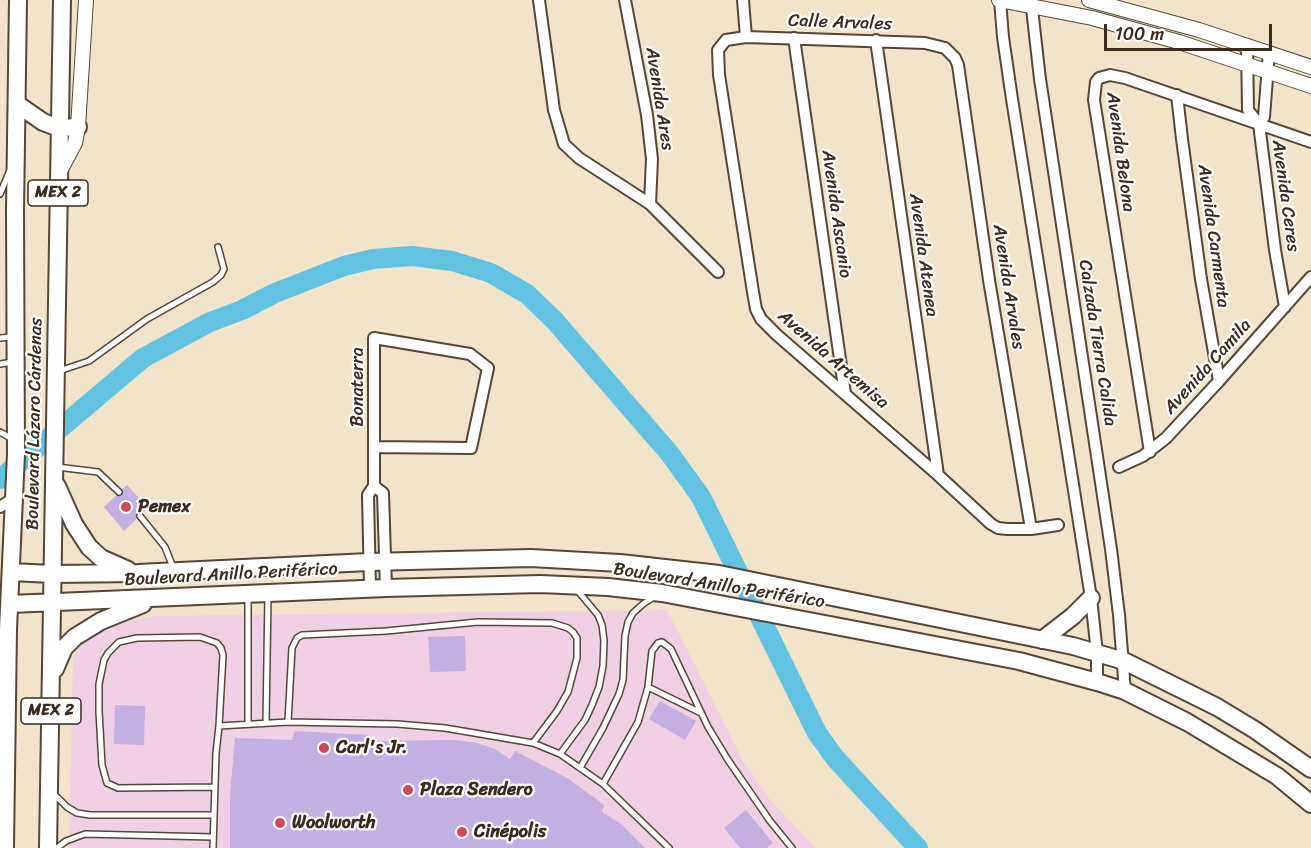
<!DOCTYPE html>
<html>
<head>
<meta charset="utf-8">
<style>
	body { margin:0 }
	#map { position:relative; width:1311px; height:848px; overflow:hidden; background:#f1e4c8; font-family:Sriracha,sans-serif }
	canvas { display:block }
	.scale { position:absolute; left:1104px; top:24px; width:168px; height:27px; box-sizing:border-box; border:3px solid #3b2a1e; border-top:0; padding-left:8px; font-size:18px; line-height:21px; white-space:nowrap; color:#3b2a1e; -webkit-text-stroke:4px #fff; paint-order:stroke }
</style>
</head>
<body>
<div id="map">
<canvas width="1311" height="848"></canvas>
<div class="scale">100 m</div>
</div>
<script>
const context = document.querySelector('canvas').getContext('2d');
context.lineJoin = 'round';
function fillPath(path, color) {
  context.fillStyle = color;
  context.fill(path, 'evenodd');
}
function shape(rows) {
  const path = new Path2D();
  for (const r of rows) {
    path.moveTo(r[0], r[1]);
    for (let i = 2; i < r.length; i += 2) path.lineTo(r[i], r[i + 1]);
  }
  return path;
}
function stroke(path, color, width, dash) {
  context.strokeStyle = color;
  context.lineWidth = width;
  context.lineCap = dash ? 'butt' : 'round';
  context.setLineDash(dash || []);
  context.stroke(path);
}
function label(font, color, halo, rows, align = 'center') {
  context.font = font + ' Sriracha,sans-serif';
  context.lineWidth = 4.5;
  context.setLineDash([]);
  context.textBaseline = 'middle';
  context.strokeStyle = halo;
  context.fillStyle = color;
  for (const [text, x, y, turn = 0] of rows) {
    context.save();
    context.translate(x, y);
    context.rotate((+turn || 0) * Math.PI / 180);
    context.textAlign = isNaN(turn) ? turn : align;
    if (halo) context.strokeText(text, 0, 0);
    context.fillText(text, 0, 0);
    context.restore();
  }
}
fillPath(shape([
	[667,610,742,759,770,800,816,848,69,848,73,660,82,640,111,624,154,616]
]), '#f0d0e4');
stroke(shape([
	[0,479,143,358,210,322,242,310,275,293,344,266,373,259,412,256,452,261,491,273,527,294,555,321,670,454,701,497,817,733,835,758,918,848]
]), '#62c2e1', 20);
fillPath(shape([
	[127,485,148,508,124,531,104,507],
	[465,636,466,671,430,672,428,637],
	[660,701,696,721,685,740,649,719],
	[115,705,145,706,144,745,114,744],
	[295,731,369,735,367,741,456,740,477,743,495,749,510,759,515,751,569,779,604,805,602,812,621,824,645,848,230,848,230,794,235,738,292,740],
	[746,810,773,843,767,848,740,848,724,828]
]), '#c2afe3');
const lane = shape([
	[0,194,10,170],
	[0,338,12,337],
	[0,364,13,362],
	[59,371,89,361,147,319,213,282,221,275,224,269,218,247],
	[0,432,14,440],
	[57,467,98,472,119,492],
	[140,516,165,547,174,570],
	[648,687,701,713],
	[288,722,292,648,297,638,302,635,386,631,478,622,552,623,568,628,573,632,577,638,577,658,568,692,557,711,533,743],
	[248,723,248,596],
	[266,723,268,595],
	[560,754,585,720,592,705,599,687,603,666,604,641,602,625,598,615,577,590],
	[580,768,603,728,619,694,623,680,625,636,628,622,633,613,643,604,654,597],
	[603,784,638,722,648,687,652,651,658,643,662,642,671,649,708,727,728,760,770,821,792,848],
	[214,787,118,788,107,783,102,765,99,711,99,684,104,660,108,653,119,642,137,638,200,637,217,643,221,648,223,655,219,726],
	[54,794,67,807,77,813,90,815,213,815],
	[57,848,66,841,85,834,213,837],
	[213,848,216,753,219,726,288,722,397,724,445,728,533,743,560,754,603,784,669,848]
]);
const street = shape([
	[539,0,554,110,564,144,579,158,650,204,718,272],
	[625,0,647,115,652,159,650,204],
	[743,0,746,37],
	[1000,0,1003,37,1012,99,1091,598,1097,653,1097,682],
	[1031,0,1040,79,1111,549,1119,615,1125,691],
	[794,38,845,394],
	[876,40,938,475],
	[1247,45,1248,110,1259,124,1275,250,1285,307],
	[1177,95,1182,139,1201,279,1219,381],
	[1259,124,1264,117,1269,52],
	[1150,452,1094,100,1096,82,1099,78,1110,75,1125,78,1311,142],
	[1119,467,1143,456,1166,438,1219,381,1311,277],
	[374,486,374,338,470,354,488,368,471,448,374,447],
	[374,486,383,493,386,588],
	[0,507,14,498],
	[1031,529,989,280,958,65,955,58,945,48,925,43,746,37,726,40,718,50,719,75,753,292,756,309,761,319,777,335,938,475,991,524,998,528,1007,529,1031,529,1058,525],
	[370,588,368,495,374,486]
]);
const secondary = shape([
	[999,0,1092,18,1179,42,1311,86],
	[1089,0,1199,30,1311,67],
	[59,173,75,143,78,127,86,0]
]);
const primary = shape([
	[17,104,43,122,59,128,78,127],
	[57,486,74,524,89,547,101,558,128,570],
	[11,572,52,574,138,573,369,562,531,558,620,563,719,574,1073,646,1124,661,1217,707,1255,730,1311,769],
	[10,604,386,588,540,584,608,587,662,593,1019,661,1097,682,1125,691,1187,722,1277,776,1311,804],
	[1042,640,1073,616,1091,598],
	[55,669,64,648,75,637,101,621,143,604],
	[5,848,8,629,16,454,15,211,18,0],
	[48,848,62,0]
]);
stroke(lane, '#564638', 8);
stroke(street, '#564638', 14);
stroke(secondary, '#564638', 16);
stroke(primary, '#564638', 20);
stroke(lane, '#fff', 5);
stroke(street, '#fff', 10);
stroke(secondary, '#fff', 14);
stroke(primary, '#fff', 16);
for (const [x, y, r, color] of [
	[126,507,6,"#d1495b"],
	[324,748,6,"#d1495b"],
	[408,790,6,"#d1495b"],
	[280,823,6,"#d1495b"],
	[462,832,6,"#d1495b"]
]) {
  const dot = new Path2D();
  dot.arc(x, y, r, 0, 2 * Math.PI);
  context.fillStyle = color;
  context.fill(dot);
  stroke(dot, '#fff', 2);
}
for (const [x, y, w] of [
	[58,193,60],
	[51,711,60]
]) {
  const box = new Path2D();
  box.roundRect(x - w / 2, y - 13, w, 26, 4.5);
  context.fillStyle = '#fff';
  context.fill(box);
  stroke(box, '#3b2a1e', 1.5);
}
label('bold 16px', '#3b2a1e', null, [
	["MEX 2",58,193],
	["MEX 2",51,711]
]);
label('18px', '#3b2a1e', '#fff', [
	["Calle Arvales",840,23,2],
	["Avenida Ares",659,99,81],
	["Avenida Belona",1120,152,82],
	["Avenida Ceres",1285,196,82],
	["Avenida Ascanio",836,214,82],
	["Avenida Carmenta",1213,236,82],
	["Avenida Atenea",923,255,82],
	["Avenida Arvales",1008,287,81],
	["Calzada Tierra Calida",1097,343,81],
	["Avenida Artemisa",833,360,41],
	["Avenida Camila",1208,367,-48],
	["Bonaterra",358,387,-90],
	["Boulevard Lázaro Cárdenas",35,424,-89],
	["Boulevard Anillo Periférico",231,575,-3],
	["Boulevard Anillo Periférico",719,586,9]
]);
label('bold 18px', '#3b2a1e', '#fff', [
	["Pemex",138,507],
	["Carl's Jr.",336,748],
	["Plaza Sendero",420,790],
	["Woolworth",292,823],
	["Cinépolis",474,832]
], 'left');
</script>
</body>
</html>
